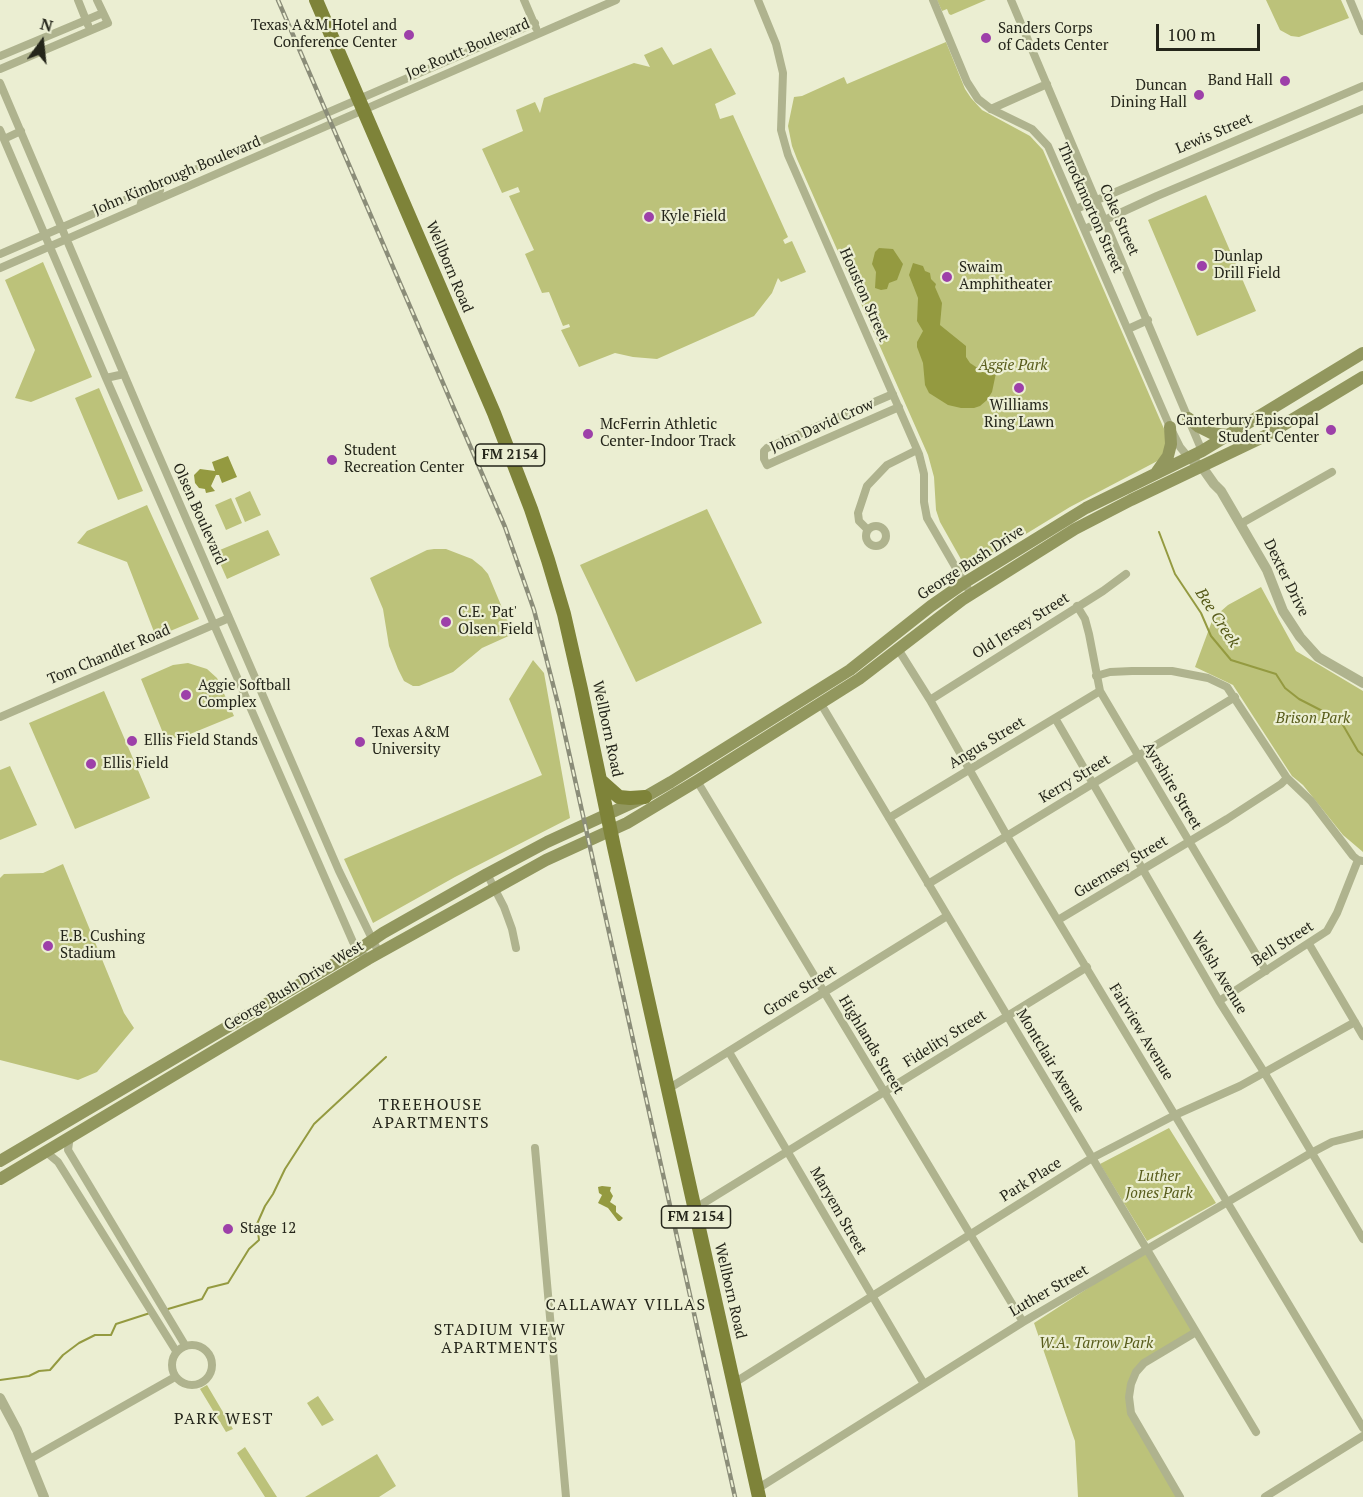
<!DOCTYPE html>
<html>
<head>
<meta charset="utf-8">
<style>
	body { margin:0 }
	#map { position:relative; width:1363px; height:1497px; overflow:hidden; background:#ebeed2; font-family:"PT Serif",serif }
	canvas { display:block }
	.north { position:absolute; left:12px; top:12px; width:60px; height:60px; -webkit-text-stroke:4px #ebeed2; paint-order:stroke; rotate:15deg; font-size:16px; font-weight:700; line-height:24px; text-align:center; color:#24251a }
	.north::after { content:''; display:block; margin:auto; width:21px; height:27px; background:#24251a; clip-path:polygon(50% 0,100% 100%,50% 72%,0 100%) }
	.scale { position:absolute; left:1156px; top:24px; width:104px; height:27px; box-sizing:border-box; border:3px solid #24251a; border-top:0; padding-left:8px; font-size:18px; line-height:21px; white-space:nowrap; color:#24251a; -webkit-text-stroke:4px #ebeed2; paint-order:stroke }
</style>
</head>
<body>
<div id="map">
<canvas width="1363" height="1497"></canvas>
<div class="north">N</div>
<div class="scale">100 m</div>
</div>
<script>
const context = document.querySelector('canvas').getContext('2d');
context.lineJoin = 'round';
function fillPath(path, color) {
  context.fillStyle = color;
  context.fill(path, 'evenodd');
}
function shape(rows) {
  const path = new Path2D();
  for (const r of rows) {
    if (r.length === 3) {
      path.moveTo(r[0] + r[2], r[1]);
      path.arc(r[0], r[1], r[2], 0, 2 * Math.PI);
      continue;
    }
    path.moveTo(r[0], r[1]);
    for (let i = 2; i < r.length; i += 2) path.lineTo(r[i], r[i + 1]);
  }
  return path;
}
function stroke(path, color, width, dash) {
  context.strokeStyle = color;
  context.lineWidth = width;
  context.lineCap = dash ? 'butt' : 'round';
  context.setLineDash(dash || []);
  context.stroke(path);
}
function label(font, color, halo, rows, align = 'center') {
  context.font = font + ' "PT Serif",serif';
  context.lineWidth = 4.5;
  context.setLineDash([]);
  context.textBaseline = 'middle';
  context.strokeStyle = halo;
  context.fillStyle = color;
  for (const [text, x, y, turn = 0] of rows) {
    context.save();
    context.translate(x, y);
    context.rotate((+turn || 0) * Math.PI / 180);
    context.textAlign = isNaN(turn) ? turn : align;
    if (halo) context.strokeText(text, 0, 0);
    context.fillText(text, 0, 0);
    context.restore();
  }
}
fillPath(shape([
	[937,0,986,0,951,15,949,14,947,9,942,11],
	[1266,0,1341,0,1349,18,1299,37,1291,36,1280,30],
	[946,42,965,89,971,98,982,110,1030,136,1043,150,1168,438,1165,457,1070,507,967,570,940,522,936,510,934,477,928,455,797,159,792,146,788,126,794,97,802,96,844,77,847,84],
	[662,47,673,65,711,48,736,94,715,104,720,119,733,115,788,237,783,240,785,244,792,241,806,272,781,282,778,278,772,293,754,316,657,359,633,357,615,353,579,367,561,330,570,327,569,324,563,326,549,292,542,293,525,254,534,250,509,196,520,192,518,187,502,193,482,149,523,131,516,110,535,102,540,113,544,98,634,63,650,67,644,55],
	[1206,195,1256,311,1197,336,1148,220],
	[43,262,92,377,31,402,15,398,35,350,5,280],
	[99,388,143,491,118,500,75,398],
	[250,491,261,515,245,522,235,498],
	[231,498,242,523,226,530,215,505],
	[147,505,199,619,156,637,127,562,77,543,87,531],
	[707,509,762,623,636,682,580,565],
	[268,530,280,555,227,579,215,552],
	[434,549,446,549,472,559,482,567,488,574,513,634,482,648,453,672,419,686,413,686,404,681,398,669,389,646,383,609,370,578,427,550],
	[1261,587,1296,651,1363,691,1363,852,1343,835,1303,785,1292,776,1233,685,1195,667,1212,621,1220,612,1228,605],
	[533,660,544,673,570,818,455,877,373,923,344,859,542,775,509,699],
	[188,663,207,669,217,678,234,716,178,739,163,733,141,679,173,665],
	[104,691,150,798,75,829,29,723],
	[10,766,37,825,0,840,0,770],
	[63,864,124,1013,134,1028,97,1072,78,1080,0,1060,0,878,4,874,43,873],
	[1169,1128,1216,1203,1147,1241,1100,1164],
	[1147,1250,1196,1332,1144,1363,1131,1384,1130,1405,1182,1497,1078,1497,1075,1441,1034,1323],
	[207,1385,233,1429,226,1432,200,1389],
	[318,1396,334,1420,322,1426,307,1403],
	[245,1447,277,1497,265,1497,237,1453],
	[377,1454,396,1486,379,1497,305,1497]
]), '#bcc27a');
fillPath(shape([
	[879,248,893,249,903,264,897,280,889,283,887,289,881,290,875,288,876,272,872,264,875,252],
	[913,263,923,266,925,271,930,273,931,279,936,284,935,287,942,303,940,325,966,346,966,357,970,363,976,367,992,370,996,373,992,392,987,400,980,406,974,408,961,408,948,405,929,393,925,385,923,363,917,347,917,342,923,331,917,321,918,298,909,275],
	[228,456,237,477,222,483,219,475,216,475,211,486,215,491,206,493,205,489,199,488,195,483,194,475,200,469,215,471,212,462],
	[602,1186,611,1187,610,1191,613,1196,610,1202,616,1206,616,1212,623,1218,620,1221,618,1221,608,1208,598,1203,602,1195,599,1193,598,1187]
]), '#949a40');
stroke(shape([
	[1159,532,1175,574,1201,613,1211,636,1231,660,1276,674,1285,688,1299,699,1340,720,1358,751,1363,755],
	[168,1309,202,1299,208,1288,228,1283,249,1249,259,1240,257,1224,265,1206,273,1194,285,1169,314,1124,386,1057],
	[0,1380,29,1376,39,1371,50,1370,63,1355,79,1343,95,1335,111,1335,116,1324,150,1313]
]), '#949a40', 2);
stroke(shape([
	[78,0,88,25],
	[524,0,536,28],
	[758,0,776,44,783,73,781,130,788,155,919,454,924,474,924,502,927,518,971,594],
	[933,0,967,82,978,99,991,109,1032,129,1048,146,1170,427,1180,447,1189,458],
	[1011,0,1202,451],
	[1350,0,1363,31],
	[0,56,103,13],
	[0,69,108,23,97,0],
	[0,83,146,426,339,871,379,953],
	[991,109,1047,84],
	[0,130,106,378,353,942,358,950,368,959],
	[4,139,21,131],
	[140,207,142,199,160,190],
	[1076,209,1363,86],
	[1085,229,1157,196,1363,109],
	[0,254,535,23],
	[0,268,616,0],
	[1128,329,1148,320],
	[106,378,124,374],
	[893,394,767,448,764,451,764,459,767,465,778,460,899,407],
	[1242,523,1332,472],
	[876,536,10],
	[867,529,859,521,858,513,867,486,887,465,917,450],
	[1077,606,1085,619,1089,634,1100,691,1266,971],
	[898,649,930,700,1007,836,1363,1428],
	[1096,676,1110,672,1132,671,1172,671,1208,678,1227,687,1287,778,1311,801,1353,856,1358,860,1363,861],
	[930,700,1103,591,1126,574],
	[821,704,1256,1432],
	[0,717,229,618],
	[1055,718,1219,1001,1264,1072,1363,1239],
	[697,781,1023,1322],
	[889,818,1100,691],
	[487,874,504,907,512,929,516,948],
	[928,884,1235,697],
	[1058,920,1227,819,1281,784,1287,778],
	[1309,944,1363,1036],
	[1219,1001,1327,931,1337,913,1358,860],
	[729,1052,924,1384],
	[668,1089,947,916],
	[70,1136,68,1150,185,1345],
	[535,1148,566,1497],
	[45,1151,58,1162,176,1351],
	[694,1209,1087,967],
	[192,1365,20],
	[734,1383,1092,1158,1175,1115,1240,1086,1355,1022],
	[30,1459,175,1377],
	[757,1489,1023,1322,1311,1153,1332,1142,1363,1134],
	[1180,1497,1131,1413,1129,1397,1131,1384,1136,1372,1144,1363,1196,1332],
	[1265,1497,1363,1436]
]), '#afb38e', 8);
stroke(shape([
	[1189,458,1202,467,1214,484,1221,491,1267,570,1283,611,1300,637,1318,657,1363,683],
	[0,1398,17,1430,44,1497]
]), '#afb38e', 10);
stroke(shape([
	[1188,418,1199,427,1211,433,1228,435],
	[1156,473,1168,456,1171,444,1170,427],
	[0,1161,358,950,383,933,487,874,547,842,645,797,671,782,850,670,931,606,964,583,1086,508,1202,451,1363,353],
	[0,1179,368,959,546,860,627,823,697,781,859,679,962,600,1075,529,1131,500,1265,436,1363,377]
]), '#92975e', 12);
stroke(shape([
	[316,0,494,413,531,509,548,560,564,614,581,689,614,847,759,1497],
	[601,781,619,797,630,798,645,797]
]), '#7e8339', 14);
const rail = shape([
	[278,0,505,527,534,610,559,708,735,1497]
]);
stroke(rail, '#8b8d79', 4.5);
stroke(rail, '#ebeed2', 2, [7]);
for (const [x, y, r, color] of [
	[409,35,6,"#9d40a9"],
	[986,38,6,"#9d40a9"],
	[1285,81,6,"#9d40a9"],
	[1199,95,6,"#9d40a9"],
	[649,217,6,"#9d40a9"],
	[1202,266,6,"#9d40a9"],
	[947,277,6,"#9d40a9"],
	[1019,388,6,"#9d40a9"],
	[1331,430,6,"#9d40a9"],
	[588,434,6,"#9d40a9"],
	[332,460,6,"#9d40a9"],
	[446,622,6,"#9d40a9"],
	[186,695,6,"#9d40a9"],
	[132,741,6,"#9d40a9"],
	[360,742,6,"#9d40a9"],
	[91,764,6,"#9d40a9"],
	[48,946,6,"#9d40a9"],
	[228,1229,6,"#9d40a9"]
]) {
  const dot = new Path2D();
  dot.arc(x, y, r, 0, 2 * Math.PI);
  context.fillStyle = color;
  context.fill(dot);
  stroke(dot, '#ebeed2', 2);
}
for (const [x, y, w] of [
	[510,455,69],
	[696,1217,69]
]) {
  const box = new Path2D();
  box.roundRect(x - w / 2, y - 11, w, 22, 4.5);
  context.fillStyle = '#ebeed2';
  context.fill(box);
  stroke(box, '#24251a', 1.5);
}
label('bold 14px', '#24251a', null, [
	["FM 2154",510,455],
	["FM 2154",696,1217]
]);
label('15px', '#24251a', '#ebeed2', [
	["Texas A&M Hotel and",397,26,"right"],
	["Conference Center",397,43,"right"],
	["Sanders Corps",998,29],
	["of Cadets Center",998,46],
	["Band Hall",1273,81,"right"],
	["Duncan",1187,86,"right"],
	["Dining Hall",1187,103,"right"],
	["Kyle Field",661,217],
	["Dunlap",1214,257],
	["Drill Field",1214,274],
	["Swaim",959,268],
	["Amphitheater",959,285],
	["Williams",1019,406,"center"],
	["Ring Lawn",1019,423,"center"],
	["Canterbury Episcopal",1319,421,"right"],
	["Student Center",1319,438,"right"],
	["McFerrin Athletic",600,425],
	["Center-Indoor Track",600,442],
	["Student",344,451],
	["Recreation Center",344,468],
	["C.E. 'Pat'",458,613],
	["Olsen Field",458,630],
	["Aggie Softball",198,686],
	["Complex",198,703],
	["Texas A&M",372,733],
	["University",372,750],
	["Ellis Field Stands",144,741],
	["Ellis Field",103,764],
	["E.B. Cushing",60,937],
	["Stadium",60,954],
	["Stage 12",240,1229]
], 'left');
label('15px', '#24251a', '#ebeed2', [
	["Joe Routt Boulevard",468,49,-23],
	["Lewis Street",1214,134,-23],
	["John Kimbrough Boulevard",177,176,-23],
	["Throckmorton Street",1090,208,66],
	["Coke Street",1119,220,66],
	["Wellborn Road",449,267,67],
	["Houston Street",864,295,66],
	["John David Crow",822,426,-24],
	["Olsen Boulevard",199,514,66],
	["George Bush Drive",971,563,-33],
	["Dexter Drive",1286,578,64],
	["Old Jersey Street",1021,626,-32],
	["Tom Chandler Road",109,655,-23],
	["Wellborn Road",607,729,78],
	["Angus Street",987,743,-31],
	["Kerry Street",1075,779,-31],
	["Ayrshire Street",1172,786,59],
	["Guernsey Street",1121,867,-31],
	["Bell Street",1283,944,-33],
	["Welsh Avenue",1219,973,59],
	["George Bush Drive West",294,986,-31],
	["Grove Street",800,991,-32],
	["Fairview Avenue",1141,1032,59],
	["Fidelity Street",945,1039,-32],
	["Highlands Street",871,1045,59],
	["Montclair Avenue",1050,1061,59],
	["Park Place",1031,1180,-32],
	["Maryem Street",838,1211,60],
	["Wellborn Road",730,1291,77],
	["Luther Street",1049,1291,-30]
]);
label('italic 15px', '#585c1b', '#ebeed2', [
	["Aggie Park",1013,366],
	["Brison Park",1313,719],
	["Luther",1159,1177],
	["Jones Park",1159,1194],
	["W.A. Tarrow Park",1096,1344]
]);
label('italic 16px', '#565a18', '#ebeed2', [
	["Bee Creek",1217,618,57]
]);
context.letterSpacing = '1.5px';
label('16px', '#24251a', '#ebeed2', [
	["TREEHOUSE",431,1105],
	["APARTMENTS",431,1123],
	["CALLAWAY VILLAS",626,1305],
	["STADIUM VIEW",500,1330],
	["APARTMENTS",500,1348],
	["PARK WEST",224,1419]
]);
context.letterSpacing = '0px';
</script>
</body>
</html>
